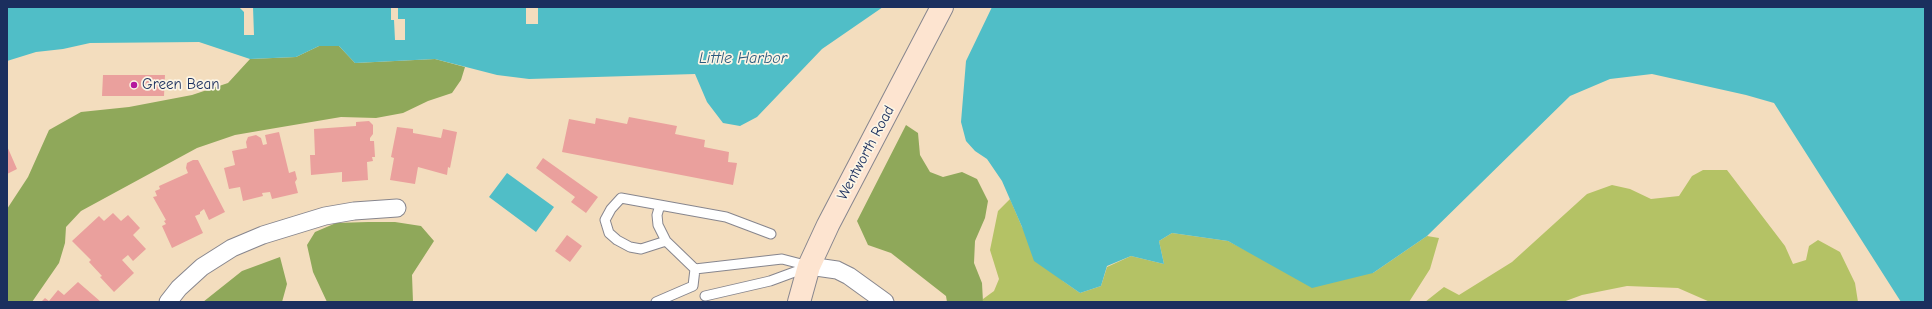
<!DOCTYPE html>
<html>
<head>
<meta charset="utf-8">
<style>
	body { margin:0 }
	#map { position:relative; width:1932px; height:309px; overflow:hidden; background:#f3ddbe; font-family:"Comic Neue",sans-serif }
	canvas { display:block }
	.frame { position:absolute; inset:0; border:8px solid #1b2f5e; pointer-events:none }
</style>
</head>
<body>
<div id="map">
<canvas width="1932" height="309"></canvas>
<div class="frame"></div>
</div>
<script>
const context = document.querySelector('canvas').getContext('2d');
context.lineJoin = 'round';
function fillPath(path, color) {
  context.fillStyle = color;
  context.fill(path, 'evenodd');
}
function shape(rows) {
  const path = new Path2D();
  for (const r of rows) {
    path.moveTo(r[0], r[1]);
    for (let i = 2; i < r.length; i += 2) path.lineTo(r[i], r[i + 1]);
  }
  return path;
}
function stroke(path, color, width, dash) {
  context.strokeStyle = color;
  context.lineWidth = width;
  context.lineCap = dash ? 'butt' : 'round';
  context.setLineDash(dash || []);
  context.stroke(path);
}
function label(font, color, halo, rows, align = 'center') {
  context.font = font + ' "Comic Neue",sans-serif';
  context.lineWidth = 3.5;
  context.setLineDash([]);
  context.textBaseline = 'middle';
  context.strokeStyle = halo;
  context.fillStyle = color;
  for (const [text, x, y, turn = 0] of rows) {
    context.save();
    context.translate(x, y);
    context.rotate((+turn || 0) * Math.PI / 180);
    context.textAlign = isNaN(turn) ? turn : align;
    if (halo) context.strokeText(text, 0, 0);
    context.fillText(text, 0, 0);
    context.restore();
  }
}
fillPath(shape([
	[1703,170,1727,170,1785,246,1793,264,1806,260,1809,246,1818,240,1840,252,1855,283,1858,302,1710,302,1678,288,1627,286,1582,295,1563,302,1425,302,1444,287,1459,295,1512,262,1587,194,1612,185,1630,189,1651,199,1679,196,1692,176],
	[1010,199,1022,227,1063,281,1080,293,1101,286,1107,267,1131,256,1164,264,1159,241,1172,233,1228,241,1257,256,1373,273,1427,236,1439,238,1430,269,1409,302,983,302,983,299,994,291,999,279,990,250,998,211]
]), '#b4c265');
fillPath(shape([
	[319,46,339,46,355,63,435,59,465,67,461,80,452,93,428,101,403,113,376,118,341,117,270,129,235,135,197,148,81,211,66,227,65,243,59,263,32,302,7,302,7,209,28,177,49,130,81,112,129,107,192,95,228,83,250,59,296,57],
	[906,125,918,133,920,155,930,172,943,177,962,172,977,179,988,201,985,218,975,241,974,263,982,283,983,302,947,302,946,296,891,253,868,245,857,221],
	[368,222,395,222,421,226,434,241,412,275,413,302,327,302,313,272,307,245,315,232,336,223],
	[280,257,287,284,282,302,203,302,242,271]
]), '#8fa85a');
fillPath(shape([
	[7,7,883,7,822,49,757,117,740,126,723,123,707,102,695,74,529,79,497,75,435,59,355,63,339,46,319,46,296,57,250,59,199,42,90,43,63,49,36,52,7,61],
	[992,7,1925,7,1925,302,1901,302,1774,103,1746,95,1652,74,1610,79,1570,96,1427,236,1373,273,1312,288,1228,241,1172,233,1159,241,1164,264,1131,256,1107,266,1101,286,1080,293,1034,261,1022,227,1002,181,987,159,975,151,966,141,961,122,966,61],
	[507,173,554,207,536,232,489,197]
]), '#50bec7');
fillPath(shape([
	[239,7,253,7,254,35,244,35,244,12],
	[391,7,398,7,398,19,405,19,405,40,395,40,394,20,391,20],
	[526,7,538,7,538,24,526,24]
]), '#f3ddbe');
fillPath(shape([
	[103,75,165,75,164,96,102,96],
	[629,117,677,126,675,134,705,140,704,147,729,152,728,162,737,163,733,185,562,152,569,119,595,124,596,118,627,124],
	[369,121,373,125,373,134,370,138,370,141,374,141,375,157,372,157,373,161,367,162,368,180,342,182,342,172,311,175,310,155,315,155,314,129,356,126,356,122],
	[397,127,413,129,413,133,441,138,443,129,457,132,450,168,448,167,447,175,418,167,415,184,390,180,394,158,391,157],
	[279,132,289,173,295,171,297,179,295,182,298,193,272,199,270,192,262,193,263,196,243,201,240,187,229,189,224,168,235,165,232,151,247,148,246,142,248,137,256,135,261,138,263,145,267,144,265,135],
	[7,146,17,169,7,174],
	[543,158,598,197,586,213,571,202,575,197,536,168],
	[193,160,198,160,225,212,209,220,204,209,200,212,200,214,195,216,203,233,172,248,162,226,166,224,164,221,166,220,153,197,157,196,155,191,160,189,159,186,188,173,186,168,187,163],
	[113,213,121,221,128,215,140,228,133,235,146,249,133,261,128,255,122,260,134,273,114,292,100,277,102,276,89,262,91,260,72,241,99,216,104,221],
	[567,235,582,246,570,262,555,251],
	[78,282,101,302,41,302,45,298,49,301,58,290,64,295]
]), '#eaa09d');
const service = shape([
	[660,205,657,215,658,225,666,241],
	[771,234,726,217,621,198,611,209,605,220,609,233,617,240,630,247,641,249,666,241,695,269,782,259,809,266],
	[705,296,770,281,808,267],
	[656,302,693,286,695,269]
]);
const minor = shape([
	[809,266,837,270,849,276,885,302],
	[168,302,179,288,202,267,232,248,263,235,325,216,354,211,397,208]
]);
const secondary = shape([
	[799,302,809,266,828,225,942,7]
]);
stroke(service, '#87868e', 11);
stroke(minor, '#87868e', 19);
stroke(secondary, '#87868e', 24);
stroke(service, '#fff', 9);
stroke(minor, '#fff', 17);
stroke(secondary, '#fde4d0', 22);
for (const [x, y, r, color] of [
	[134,85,4,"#b5179e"]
]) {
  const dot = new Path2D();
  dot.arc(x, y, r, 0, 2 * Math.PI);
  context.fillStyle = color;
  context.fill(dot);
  stroke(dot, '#fcf5e5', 1.5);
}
label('15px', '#1b2f5e', '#fcf5e5', [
	["Green Bean",142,85]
], 'left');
label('15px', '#1b2f5e', '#fcf5e5', [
	["Wentworth Road",866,153,-62]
]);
label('italic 16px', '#2b5a7e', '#fcf5e5', [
	["Little Harbor",743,58]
]);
</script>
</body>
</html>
